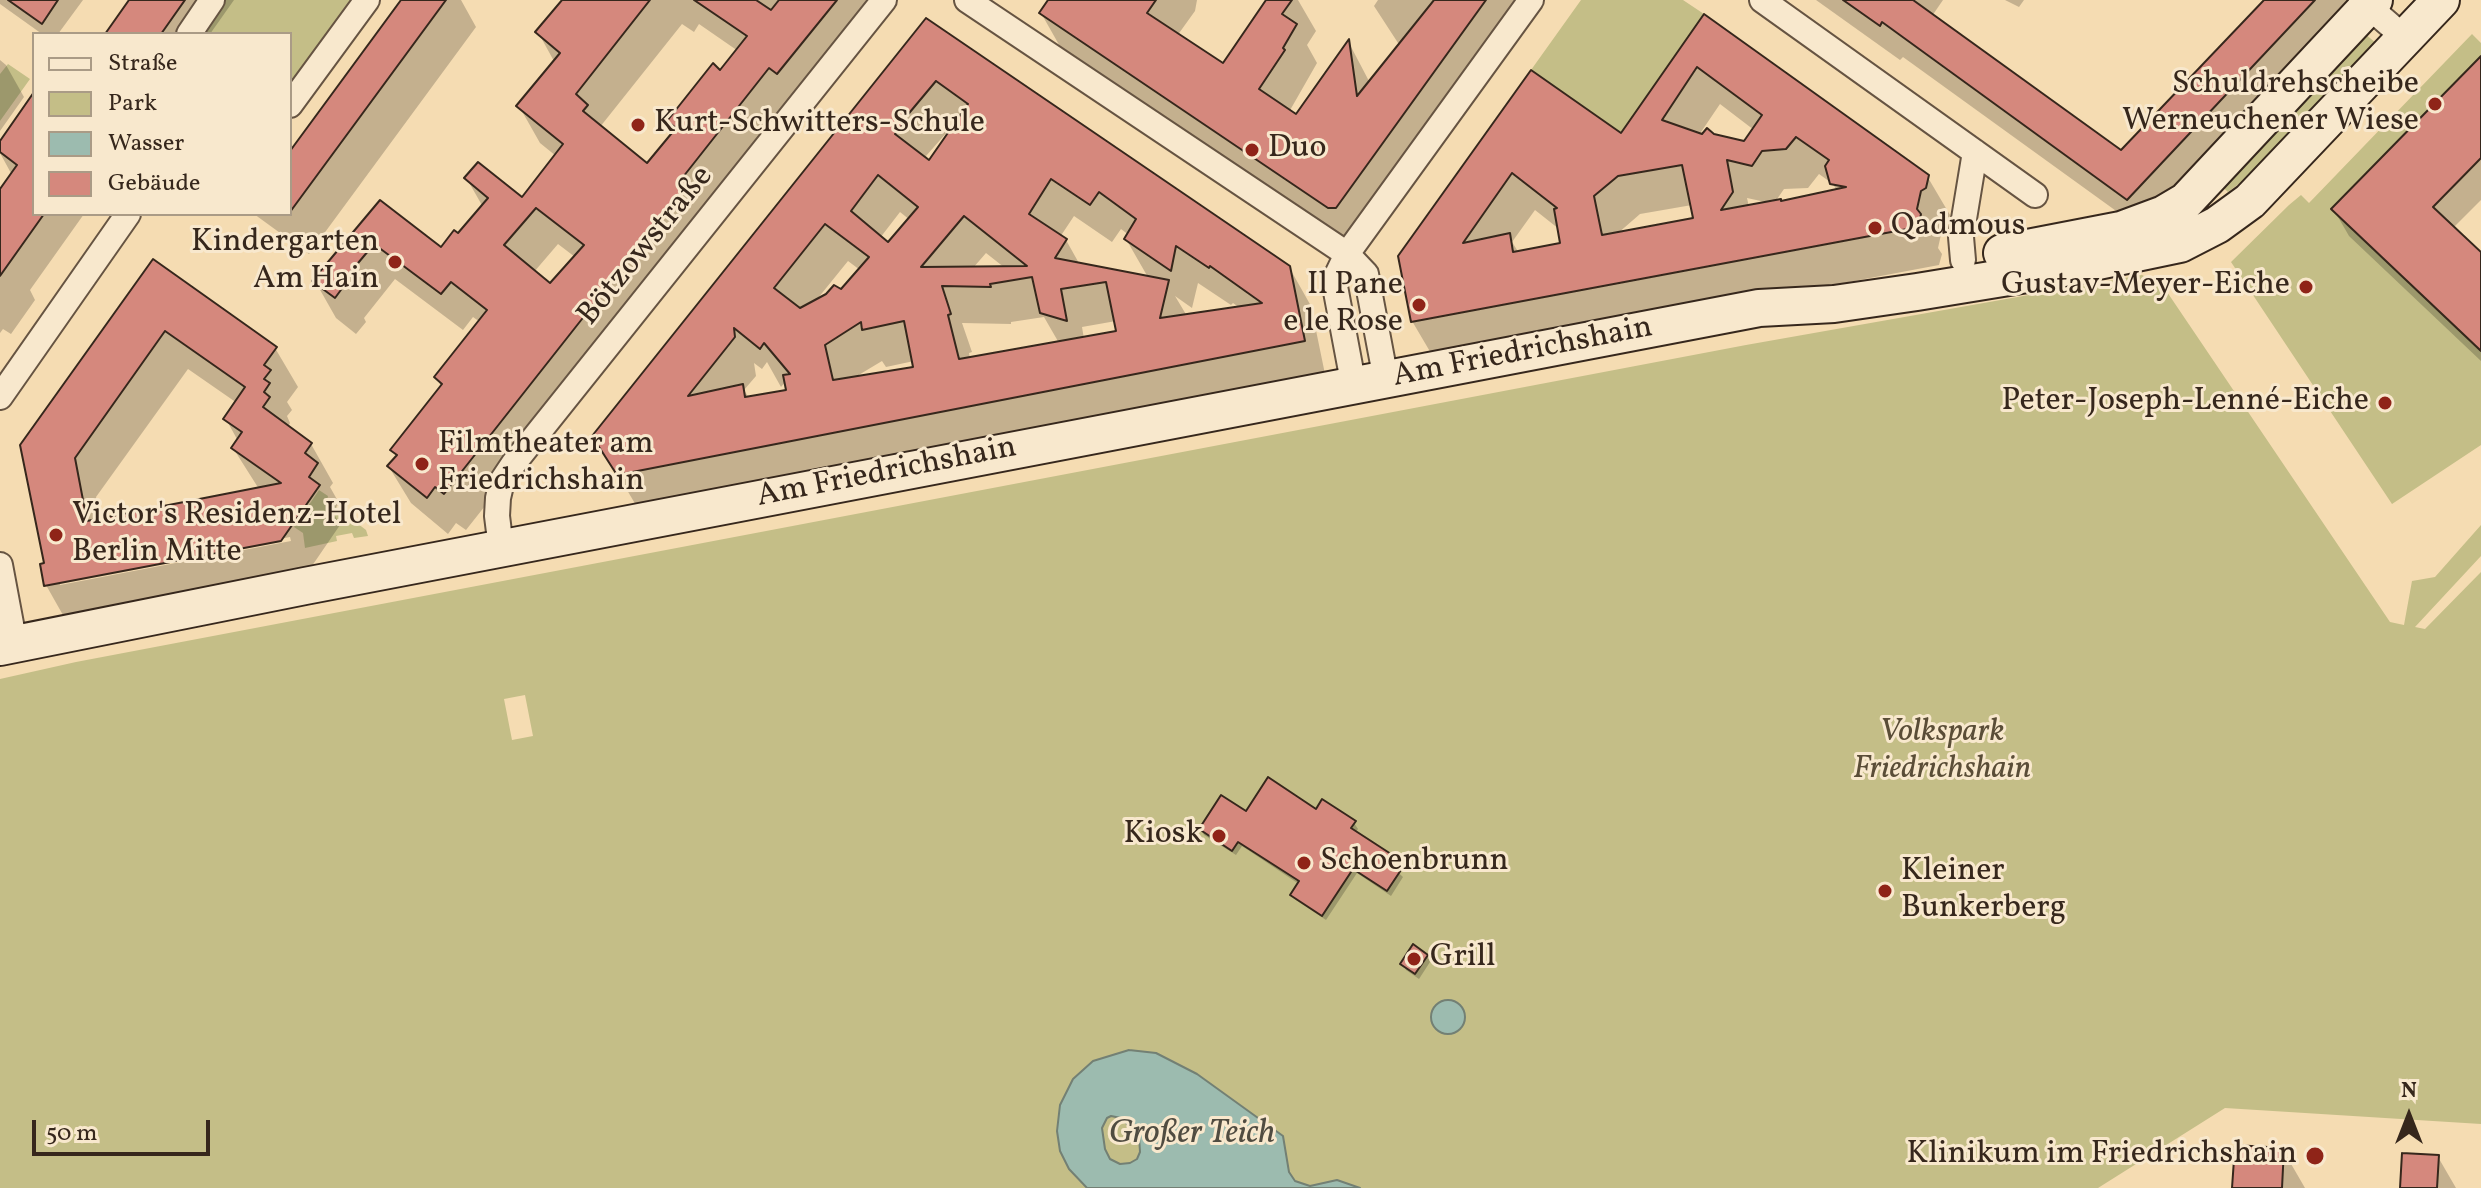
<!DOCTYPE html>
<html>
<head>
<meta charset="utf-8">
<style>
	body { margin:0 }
	#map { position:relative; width:2481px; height:1188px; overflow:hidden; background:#f5dcb2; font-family:Vollkorn,serif }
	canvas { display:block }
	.legend { position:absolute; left:32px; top:32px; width:260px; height:184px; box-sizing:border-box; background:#f8e8cd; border:2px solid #aa9b86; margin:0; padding:10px 14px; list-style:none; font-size:24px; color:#36271c }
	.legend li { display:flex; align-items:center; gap:16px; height:40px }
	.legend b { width:40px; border:2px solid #aa9b86 }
	.north { position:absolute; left:2369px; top:1076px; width:80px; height:80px; -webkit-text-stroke:6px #f8e8cd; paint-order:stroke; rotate:0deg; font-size:22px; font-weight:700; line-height:32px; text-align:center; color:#36271c }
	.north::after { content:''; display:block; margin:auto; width:28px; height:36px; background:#36271c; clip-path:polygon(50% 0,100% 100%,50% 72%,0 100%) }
	.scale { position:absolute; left:32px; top:1120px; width:178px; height:36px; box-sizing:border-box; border:4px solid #36271c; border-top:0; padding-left:10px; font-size:24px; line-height:28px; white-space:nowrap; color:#36271c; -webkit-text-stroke:6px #f8e8cd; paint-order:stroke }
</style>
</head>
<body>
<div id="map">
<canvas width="2481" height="1188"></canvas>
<ul class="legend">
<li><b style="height:10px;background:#f8e8cd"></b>Straße</li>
<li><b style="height:22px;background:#c4be87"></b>Park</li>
<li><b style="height:22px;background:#9cbbaf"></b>Wasser</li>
<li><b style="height:22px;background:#d5887d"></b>Gebäude</li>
</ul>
<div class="north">N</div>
<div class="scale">50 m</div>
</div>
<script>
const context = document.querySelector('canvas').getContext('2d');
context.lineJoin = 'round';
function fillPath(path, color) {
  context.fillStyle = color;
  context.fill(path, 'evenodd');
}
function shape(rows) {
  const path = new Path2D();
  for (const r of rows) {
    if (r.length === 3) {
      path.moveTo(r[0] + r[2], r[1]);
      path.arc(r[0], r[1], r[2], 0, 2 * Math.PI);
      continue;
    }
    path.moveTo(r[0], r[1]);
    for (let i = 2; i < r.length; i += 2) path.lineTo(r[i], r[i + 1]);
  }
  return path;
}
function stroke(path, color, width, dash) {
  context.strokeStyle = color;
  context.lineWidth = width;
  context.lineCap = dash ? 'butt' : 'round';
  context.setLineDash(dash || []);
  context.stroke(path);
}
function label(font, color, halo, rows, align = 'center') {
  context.font = font + ' Vollkorn,serif';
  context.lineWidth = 6;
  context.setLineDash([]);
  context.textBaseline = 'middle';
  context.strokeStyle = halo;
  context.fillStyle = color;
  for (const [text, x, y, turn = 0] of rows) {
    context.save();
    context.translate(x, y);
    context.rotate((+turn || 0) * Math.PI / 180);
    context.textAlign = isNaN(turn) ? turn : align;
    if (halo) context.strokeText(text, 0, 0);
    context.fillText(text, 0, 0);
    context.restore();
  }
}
fillPath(shape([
	[219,0,361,0,290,96,290,34,197,34],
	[1581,0,1683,0,1704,14,1621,133,1531,70],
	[2359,29,2376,43,2248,177,2228,192,2215,180],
	[2472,34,2481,43,2481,56,2332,209,2481,351,2481,445,2392,504,2231,262,2289,205,2301,195,2309,203],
	[8,64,30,79,0,121,0,74],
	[2142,275,2163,286,2390,622,2404,625,2412,581,2435,577,2481,525,2481,556,2415,627,2425,629,2481,572,2481,1124,2225,1108,2098,1188,0,1188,0,679,76,662,1746,345],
	[525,695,533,736,512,740,504,699],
	[319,490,328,496,327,500,366,530,368,536,354,538,352,533,336,536,337,541,305,548,303,533,294,527]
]), '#c4be87');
const water = shape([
	[1448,1017,17],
	[1129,1050,1156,1053,1197,1074,1283,1136,1289,1172,1295,1181,1310,1186,1337,1180,1360,1188,1087,1188,1069,1169,1060,1151,1057,1131,1060,1105,1073,1079,1093,1061,1129,1050],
	[1111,1116,1121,1118,1139,1136,1140,1152,1137,1159,1130,1163,1120,1164,1110,1159,1105,1149,1102,1128,1107,1118,1111,1116]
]);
fillPath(water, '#9cbbaf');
stroke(water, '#738074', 2);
fillPath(shape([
	[0,0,83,0,58,34,42,34,0,4],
	[132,0,234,0,210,34,107,34],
	[403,0,461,0,476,27,309,254,254,214,290,214,290,155],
	[602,0,869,0,710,221,466,530,456,523,448,534,411,503,389,467,397,458,393,450,442,388,436,377,480,322,473,317,463,330,395,279,364,318,366,322,356,334,336,318,315,281,381,203,442,250,483,207,467,179,523,199,556,156,540,143,519,106,555,63,538,32],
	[682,24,694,32,699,24,738,51,721,73,669,121,675,132,647,166,600,127],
	[558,244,575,257,551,286,534,272],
	[1050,0,1197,0,1195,11,1177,36,1223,66,1268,0,1298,0,1316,31,1307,45,1317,63,1289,112,1297,117,1349,43,1370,83,1400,46,1374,6,1378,0,1533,0,1351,244,1062,50,1041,13],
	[1816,0,1943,0,1932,16,2121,152,2267,0,2369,0,2148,234,1903,57,1900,60],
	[2005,0,2024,0,2019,7],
	[1704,17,1927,176,1950,215,1947,227,1942,230,1938,248,1942,254,1939,265,1435,360,1412,321,1532,73,1621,136],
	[1720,104,1754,130,1745,143,1699,135],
	[1819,174,1833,184,1837,191,1775,202,1784,189,1808,188],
	[1747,198,1770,203,1749,207],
	[1692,205,1695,220,1617,234,1640,214],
	[1535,210,1559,229,1562,245,1519,253,1512,242],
	[926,21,1289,267,1311,306,1326,379,640,512,595,436],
	[948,131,950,133,930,162,926,156],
	[900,212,910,220,889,245,880,238],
	[1074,216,1112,242,1121,229,1129,235,1126,239,1149,279,1080,265,1066,240,1060,237],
	[986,253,1005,268,973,268],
	[848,261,860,270,841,292,814,303],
	[1198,283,1231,305,1233,303,1240,308,1187,316,1175,296,1192,308],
	[1044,317,1059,343,970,359,969,353,972,352,962,323,1011,324,1011,322],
	[1116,321,1119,333,1084,339,1082,327],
	[882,361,886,367,914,361,916,369,852,379],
	[767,362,781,387,786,381,788,391,749,398,744,390,756,376,754,363,762,369],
	[2481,59,2481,200,2453,228,2481,255,2481,361,2349,236,2334,210],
	[0,60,6,65,24,97,0,131],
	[34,117,34,214,84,214,30,290,35,300,11,334,3,329,0,333,0,192,12,175,0,153,0,144],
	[153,262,275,348,298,387,287,402,292,410,287,416,290,423,288,427,311,444,333,483,330,487,339,503,333,512,340,525,303,579,68,624,46,585,46,565,22,446],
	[188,369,237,403,226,419,238,441,233,448,259,489,101,520,96,497],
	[290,537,291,541,60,585,60,581],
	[1317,811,1354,823,1358,829,1355,833,1389,855,1392,861,1390,865,1403,877,1391,896,1357,873,1326,920,1296,900,1292,895,1299,884,1242,846,1236,855,1204,835,1201,829,1247,814],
	[1427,956,1430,962,1419,979,1406,970,1403,964],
	[2283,1150,2305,1188,2234,1188],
	[2438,1157,2456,1188,2402,1188]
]), '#0003');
const building = shape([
	[8,0,58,0,42,24,8,0],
	[129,0,185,0,161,34,105,34,129,0],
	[401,0,446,0,290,212,290,151,401,0],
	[562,0,650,0,576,94,588,105,583,111,647,163,676,128,667,121,713,63,720,70,747,36,694,0,756,0,771,10,779,0,837,0,777,74,769,68,683,177,690,182,444,494,435,487,427,498,387,466,397,455,390,450,442,384,434,377,487,310,451,282,441,294,374,244,343,281,346,283,335,298,312,281,380,200,441,247,454,230,458,233,488,198,464,178,478,162,522,197,563,144,516,106,560,53,535,32,562,0],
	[536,208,584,245,550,283,504,245,536,208],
	[1048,0,1156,0,1147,13,1223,63,1266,0,1292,0,1282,14,1297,24,1283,48,1285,50,1259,89,1296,114,1349,39,1357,96,1434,0,1486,0,1336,208,1328,208,1039,13,1048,0],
	[1843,0,1913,0,2121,150,2264,0,2315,0,2127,200,1882,22,1880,26,1843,0],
	[1704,14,1929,175,1926,188,1921,191,1917,209,1921,214,1918,227,1411,322,1398,256,1531,70,1621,133,1704,14],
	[1697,67,1762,115,1744,141,1714,134,1707,128,1702,134,1662,120,1697,67],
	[1796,137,1829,160,1825,166,1830,184,1846,187,1781,201,1781,199,1721,210,1733,192,1727,160,1752,166,1762,151,1786,149,1796,137],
	[1682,165,1693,218,1602,235,1594,196,1618,176,1682,165],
	[1512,173,1557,208,1554,209,1560,243,1513,252,1510,233,1463,243,1512,173],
	[926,18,1290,266,1305,341,617,475,592,436,926,18],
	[936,81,968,104,929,160,895,134,907,119,905,118,936,81],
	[878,175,918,207,888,242,851,211,878,175],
	[1051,179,1090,205,1099,192,1136,219,1124,239,1171,271,1176,246,1209,268,1210,266,1262,303,1160,318,1169,280,1055,258,1067,239,1029,214,1051,179],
	[964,216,1027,266,921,267,964,216],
	[825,224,869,257,841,289,834,285,826,294,800,308,774,288,825,224],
	[1032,277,1040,313,1067,321,1061,289,1106,282,1116,331,959,359,948,315,951,314,942,286,991,287,990,284,1032,277],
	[904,321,913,367,833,380,825,345,861,322,862,330,904,321],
	[734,328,760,349,764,343,790,374,783,375,786,390,745,397,743,384,688,396,735,337,734,328],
	[2481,56,2481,158,2433,207,2481,252,2481,351,2331,209,2481,56],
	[34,92,34,214,44,214,0,276,0,189,17,165,0,152,0,141,34,92],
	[153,259,277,347,264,365,271,370,264,379,270,383,264,392,270,397,263,407,312,443,305,453,318,463,309,477,320,485,281,541,44,586,40,564,44,563,20,445,153,259],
	[165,331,245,387,223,419,242,432,231,448,281,483,87,521,75,458,165,331],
	[1268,777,1316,809,1322,799,1356,821,1351,828,1391,854,1386,860,1401,870,1387,891,1353,869,1322,916,1290,895,1299,881,1238,842,1232,851,1199,829,1221,795,1246,811,1268,777],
	[1413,944,1428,955,1415,974,1400,964,1413,944],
	[2235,1145,2284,1148,2282,1188,2232,1188,2235,1145],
	[2402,1153,2439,1155,2437,1188,2400,1188,2402,1153]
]);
fillPath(building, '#d5887d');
stroke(building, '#36271c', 2);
const street = shape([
	[967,0,1347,254,1366,274,1386,380],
	[1762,0,2035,195],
	[2361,0,2405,38],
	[189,34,212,0],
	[290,105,367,0],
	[1963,260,1961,237,1975,152],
	[1354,387,1334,281,1347,254,1531,0],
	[0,397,128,214],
	[501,548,497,516,498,498,502,481,514,463,884,0],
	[0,565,15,645]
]);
const secondary = shape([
	[2002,253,2121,230,2164,214,2186,201,2374,0],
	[0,647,305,586,1759,308,1834,304,1917,292,2070,267,2180,244,2217,225,2250,201,2441,0]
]);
stroke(street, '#665442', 28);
stroke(secondary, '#36271c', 40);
stroke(street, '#f8e8cd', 24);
stroke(secondary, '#f8e8cd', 36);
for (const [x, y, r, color] of [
	[2435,104,8,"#8f2418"],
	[638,125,8,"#8f2418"],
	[1252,150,8,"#8f2418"],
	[1875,228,8,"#8f2418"],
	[395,262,8,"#8f2418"],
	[2306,287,8,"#8f2418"],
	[1419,305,8,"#8f2418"],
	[2385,403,8,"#8f2418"],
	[422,464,8,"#8f2418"],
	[56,535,8,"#8f2418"],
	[1219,836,8,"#8f2418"],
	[1304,863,8,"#8f2418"],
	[1885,891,8,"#8f2418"],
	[1414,959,8,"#8f2418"],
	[2315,1156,10,"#8f2418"]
]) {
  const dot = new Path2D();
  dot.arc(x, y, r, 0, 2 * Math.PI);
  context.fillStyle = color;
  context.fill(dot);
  stroke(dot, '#f8e8cd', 3);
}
label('32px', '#36271c', '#f8e8cd', [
	["Schuldrehscheibe",2419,86,"right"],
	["Werneuchener Wiese",2419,123,"right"],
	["Kurt-Schwitters-Schule",654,125],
	["Duo",1268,150],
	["Qadmous",1891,228],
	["Kindergarten",379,244,"right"],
	["Am Hain",379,281,"right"],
	["Il Pane",1403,287,"right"],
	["e le Rose",1403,324,"right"],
	["Gustav-Meyer-Eiche",2290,287,"right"],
	["Peter-Joseph-Lenné-Eiche",2369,403,"right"],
	["Filmtheater am",438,446],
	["Friedrichshain",438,483],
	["Victor's Residenz-Hotel",72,517],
	["Berlin Mitte",72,554],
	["Kiosk",1203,836,"right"],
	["Schoenbrunn",1320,863],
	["Kleiner",1901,873],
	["Bunkerberg",1901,910],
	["Grill",1430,959],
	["Klinikum im Friedrichshain",2297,1156,"right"]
], 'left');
label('32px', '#36271c', '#f8e8cd', [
	["Bötzowstraße",647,247,-51],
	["Am Friedrichshain",1523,354,-11],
	["Am Friedrichshain",887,474,-11]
]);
label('italic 32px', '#5a4d37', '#f8e8cd', [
	["Volkspark",1942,734],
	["Friedrichshain",1942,771]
]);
label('italic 34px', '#504c41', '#f8e8cd', [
	["Großer Teich",1192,1136]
]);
</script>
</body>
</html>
